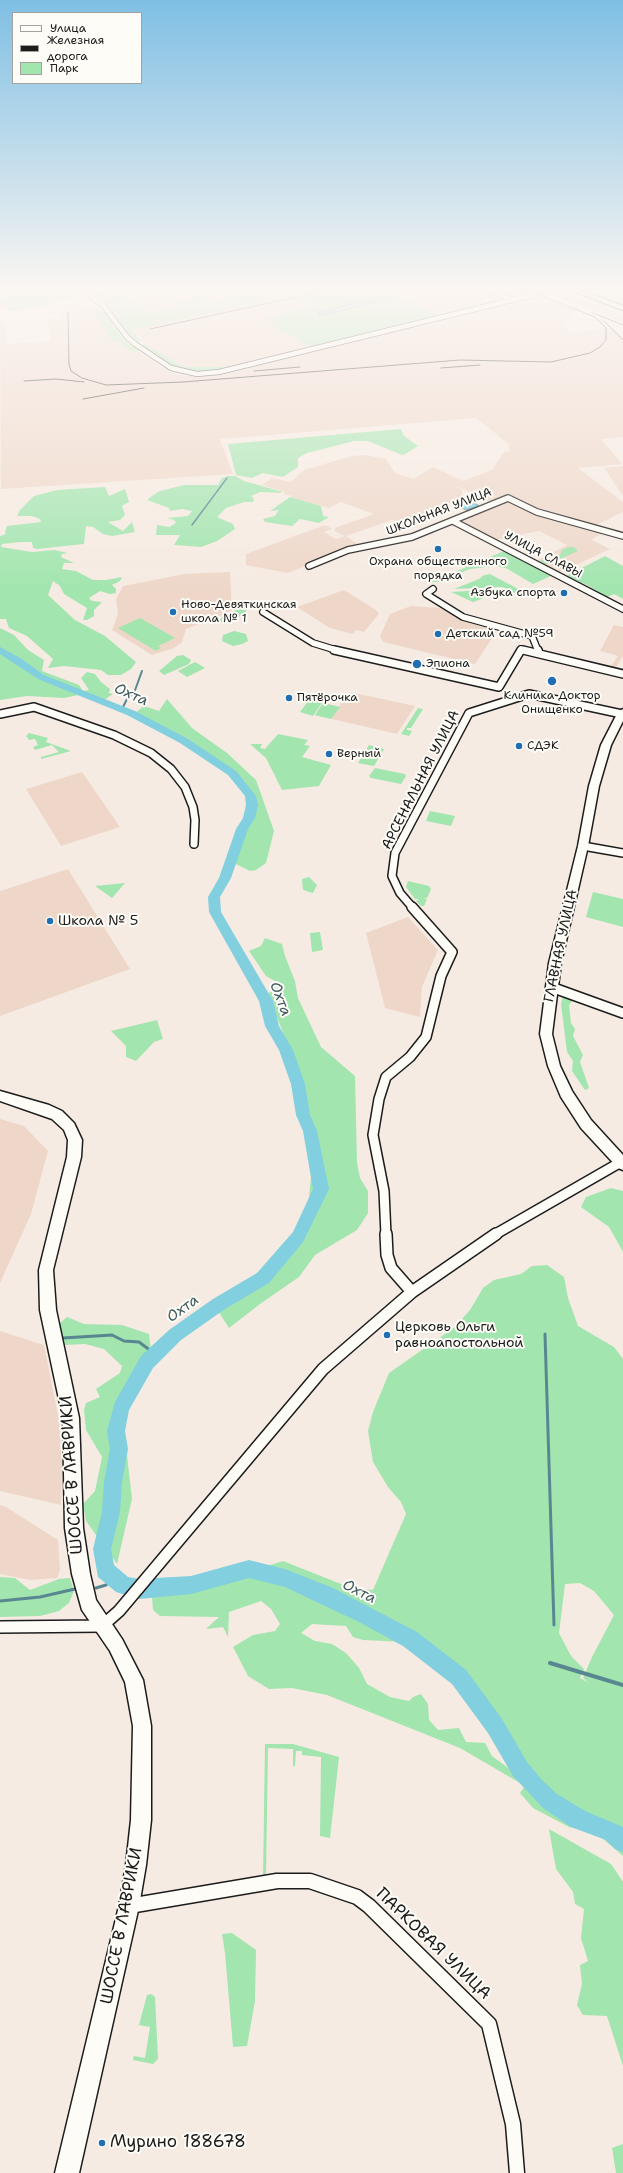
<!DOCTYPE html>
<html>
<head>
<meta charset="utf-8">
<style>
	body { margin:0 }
	#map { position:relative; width:623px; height:2173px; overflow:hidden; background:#f6ebe2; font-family:"Shantell Sans",sans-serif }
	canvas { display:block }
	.legend { position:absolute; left:12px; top:12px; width:130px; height:72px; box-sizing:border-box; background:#fdfcf7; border:1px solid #a3a29f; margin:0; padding:5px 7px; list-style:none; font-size:12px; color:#1c1c1c }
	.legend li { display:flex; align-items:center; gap:8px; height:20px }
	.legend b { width:20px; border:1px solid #a3a29f }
</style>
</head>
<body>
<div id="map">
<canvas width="623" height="2173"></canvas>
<ul class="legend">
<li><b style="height:5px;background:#fdfcf7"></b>Улица</li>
<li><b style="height:5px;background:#1c1c1c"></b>Железная дорога</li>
<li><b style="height:11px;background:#a2e5af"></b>Парк</li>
</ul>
</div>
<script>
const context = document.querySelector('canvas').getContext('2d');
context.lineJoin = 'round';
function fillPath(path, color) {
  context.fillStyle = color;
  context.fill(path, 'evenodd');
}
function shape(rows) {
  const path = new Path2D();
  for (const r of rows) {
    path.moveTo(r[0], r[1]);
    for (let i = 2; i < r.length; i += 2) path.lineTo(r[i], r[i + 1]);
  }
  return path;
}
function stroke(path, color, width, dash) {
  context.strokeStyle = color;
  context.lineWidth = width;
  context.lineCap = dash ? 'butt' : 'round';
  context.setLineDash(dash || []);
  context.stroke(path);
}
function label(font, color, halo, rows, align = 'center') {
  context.font = font + ' "Shantell Sans",sans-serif';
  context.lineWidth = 4;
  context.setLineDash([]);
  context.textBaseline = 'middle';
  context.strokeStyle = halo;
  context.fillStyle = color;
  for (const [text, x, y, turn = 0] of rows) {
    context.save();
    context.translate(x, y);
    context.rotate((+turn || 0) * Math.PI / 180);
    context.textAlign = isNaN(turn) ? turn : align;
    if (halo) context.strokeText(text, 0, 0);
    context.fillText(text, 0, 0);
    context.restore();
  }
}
fillPath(shape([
	[163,287,380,287,342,339,231,367,183,367,138,340,115,316,121,315,102,300],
	[457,287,481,288,507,301,441,317,404,299],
	[484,287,549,287,548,288,551,289,518,298,510,297],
	[564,291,623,315,623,323,551,295],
	[541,296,578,311,568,314,574,320,562,324,570,332,614,328,623,337,623,437,601,439,622,464,578,468,623,502,623,512,594,526,566,517,546,514,506,495,490,502,454,485,462,490,462,498,447,504,449,506,402,523,392,520,346,536,359,545,288,573,246,565,246,554,325,525,332,529,324,532,336,539,345,536,334,531,335,528,374,514,341,502,329,508,290,497,292,496,284,494,285,492,262,485,272,478,291,482,304,470,352,456,365,455,386,459,395,473,414,479,433,467,463,481,492,470,504,452,510,452,508,447,510,445,476,418,220,439,233,474,1,489,0,323,4,322,7,344,51,341,47,319,60,318,58,313,91,309,112,341,121,340,170,372,190,376,219,375,414,327,418,328],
	[623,466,623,496,604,468],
	[503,502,512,502,602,533,592,540,610,549,559,573,536,561,567,545,539,531,496,540,460,522],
	[230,572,232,611,186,629,182,642,174,648,152,655,112,630,118,614,116,599,123,586,184,574],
	[344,590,376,610,379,614,364,632,356,630,353,634,330,628,297,607],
	[411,606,440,608,455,616,496,632,475,664,383,642,380,636,390,614],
	[614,625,623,627,623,656,616,667,611,666,618,656,600,651],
	[354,693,415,706,397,734,315,715,323,703,339,707,347,694],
	[82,772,120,827,61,846,26,789],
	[68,869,130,969,0,1016,0,891],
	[408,917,438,950,422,987,420,1017,385,1008,366,933],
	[0,1119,24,1126,48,1151,31,1214,0,1283],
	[0,1331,44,1345,59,1420,62,1462,61,1505,0,1491],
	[0,1505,6,1507,58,1540,60,1570,57,1578,30,1580,0,1574]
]), '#eed7c9');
fillPath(shape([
	[0,287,70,287,84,296,17,311,10,311,0,303,0,299,4,295,0,291],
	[134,287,163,287,126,295,127,299,153,314,176,306,171,303,192,298,190,293,187,292,166,296,166,299,163,299,159,297,142,298,154,293,179,288,177,287,197,287,215,296,206,300,209,301,256,291,262,287,277,287,275,289,278,290,301,289,299,287,338,287,131,330,141,342,136,343,131,340,105,302,94,295],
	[346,287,390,287,393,288,394,294,441,317,313,348,272,325,275,324,264,318,272,316,284,322,277,317,279,314,307,307,299,299],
	[370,299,376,302,365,306,324,315,336,307],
	[573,287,612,287,623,291,623,305],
	[100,308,104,310,123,339,139,351,133,352,118,341,112,341,91,309],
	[145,344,183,367,231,367,303,349,306,350,220,371,196,373,168,365,139,345],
	[401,429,404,436,418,446,405,454,402,455,368,441,354,441,307,453,298,458,298,467,283,477,263,473,252,478,236,475,228,444],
	[227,476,235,476,244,481,283,492,279,493,260,492,251,496,254,499,253,502,244,502,226,508,217,517,233,524,235,529,217,541,201,547,174,545,180,535,156,535,157,525,169,527,176,523,174,520,167,518,188,516,192,511,182,509,170,511,169,508,147,500,152,496,160,491,184,485,218,485,222,478],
	[105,487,109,496,125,489,129,502,122,506,125,515,120,520,108,522,123,531,132,522,135,532,112,536,103,534,93,527,86,526,84,544,37,549,33,548,32,542,21,542,2,544,1,547,32,552,54,550,68,553,62,554,61,557,74,563,64,563,62,569,76,571,93,580,106,580,122,577,120,581,112,585,116,589,116,593,110,594,100,591,89,598,92,601,102,602,94,610,94,616,87,620,83,620,87,608,64,594,60,586,53,581,48,595,75,620,105,636,136,662,131,669,121,675,108,675,101,670,64,666,48,668,53,659,27,636,9,628,6,619,0,619,0,536,6,534,5,532,7,526,41,522,40,519,32,516,17,516,20,510,34,496,57,490],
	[290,497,321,506,323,516,329,517,319,523,300,519,292,526,265,522,263,519,275,516,279,510,270,511],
	[568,547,574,547,578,551,551,563,545,564,540,561,561,554,561,551],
	[504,551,553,575,533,584,506,568,494,566,470,569,437,582,431,582],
	[605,556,623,566,623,599,614,594,607,597,587,585,566,576],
	[490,574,522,591,516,594,510,590,502,591,473,602,451,592,484,590,492,592,507,589,502,587,454,589,479,579,484,575],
	[238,609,246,610,246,613,229,622,221,622,218,620],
	[140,618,175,638,158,646,161,648,156,651,118,628],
	[0,628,14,635,28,650,44,660,42,671,79,685,83,691,89,690,81,678,87,672,95,674,101,682,110,689,109,693,113,694,104,700,83,694,64,698,27,696,0,700],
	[234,631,246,634,248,641,242,644,233,646,222,641,223,635],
	[183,655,191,660,189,664,164,675,159,671,177,656],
	[195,662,205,668,187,677,178,671],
	[167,699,192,728,227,753,256,780,274,831,266,863,256,870,250,871,234,863,242,837,254,809,252,796,234,772,178,735,135,713,144,706,159,711],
	[309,700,322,703,313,716,300,712],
	[323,703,340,707,331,719,315,715],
	[418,708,423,709,411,728,407,728,407,730,412,731,409,736,401,734],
	[29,733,48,738,46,742,71,751,41,759,41,757,59,752,52,745,35,750,33,747,38,745,35,739,29,740,26,736],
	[278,734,308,740,304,745,310,746,302,757,331,765,319,786,282,790,266,758,250,744,262,744,260,748,265,749],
	[369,745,384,749,374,766,358,763],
	[375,768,405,774,406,776,401,784,371,778,369,776],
	[430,811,455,816,451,826,426,821],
	[309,877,317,885,313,893,303,890,302,879],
	[408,881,429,886,431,889,427,898,423,899,427,899,424,906,421,906,416,901,419,899,415,899,406,887],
	[125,883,112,898,95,886],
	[593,892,623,899,623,927,586,917],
	[320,932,323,950,312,952,310,933],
	[265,938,282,944,285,956,295,981,298,998,321,1047,355,1076,357,1163,360,1178,368,1191,368,1213,357,1230,315,1255,299,1277,260,1304,229,1328,218,1311,290,1242,308,1208,312,1167,312,1123,303,1087,293,1056,267,994,282,985,266,976,249,951,261,946],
	[563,996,570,998,572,1001,569,1005,571,1023,575,1029,573,1036,583,1055,580,1062,589,1088,585,1090,572,1071,573,1061,567,1052,561,1004],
	[157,1020,163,1039,154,1042,136,1061,126,1057,126,1046,111,1031],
	[611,1188,623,1191,623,1252,609,1227,581,1207,586,1197],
	[547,1265,564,1277,568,1298,578,1326,614,1347,623,1359,623,1856,595,1832,569,1827,533,1808,520,1793,525,1786,460,1748,327,1695,292,1688,269,1689,248,1676,233,1647,253,1635,275,1631,280,1624,271,1609,261,1601,229,1612,228,1637,223,1627,206,1629,219,1617,160,1616,153,1610,152,1597,181,1593,283,1561,351,1588,373,1590,406,1514,401,1502,388,1487,373,1462,368,1431,373,1412,389,1373,455,1327,470,1310,483,1288,494,1280,521,1274,532,1266],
	[580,1583,594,1591,614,1615,592,1657,583,1678,589,1683,580,1678,584,1669,571,1656,559,1633,565,1584],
	[312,1624,346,1626,353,1637,363,1640,405,1642,456,1681,473,1706,480,1704,495,1721,512,1748,515,1773,492,1756,485,1743,466,1742,459,1728,438,1730,429,1720,428,1704,421,1694,413,1697,409,1701,390,1697,367,1684,359,1668,346,1653,332,1644,315,1641,301,1633],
	[67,1317,84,1324,122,1325,149,1334,153,1366,137,1386,122,1412,132,1499,117,1564,86,1521,83,1504,95,1491,102,1457,86,1430,84,1410,86,1403,100,1397,96,1389,120,1373,122,1366,104,1349,85,1344,64,1345,60,1341,60,1323],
	[0,1577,15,1578,30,1590,59,1579,70,1578,74,1591,69,1603,59,1611,40,1616,0,1617],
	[265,1744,293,1744,339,1757,330,1838,320,1836,321,1757,302,1755,302,1751,296,1751,295,1766,293,1766,293,1749,268,1748,266,1877,263,1877],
	[549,1829,611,1864,623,1882,623,2066,607,2016,583,2015,577,2005,582,1984,580,1965,588,1961,581,1938,584,1909,575,1904,573,1892,556,1869],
	[232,1933,256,1950,255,2001,247,2046,233,2047,225,1953,222,1934],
	[151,1994,155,1997,158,2059,153,2064,133,2060,134,2056,145,2058,150,2027,139,2025,147,1995],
	[623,2144,623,2173,616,2173,612,2148]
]), '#a2e5af');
const water = shape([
	[227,287,253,287,255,289,230,295,218,291,218,289,227,287],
	[370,299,376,302,324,315,319,315,318,312,370,299],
	[465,499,469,499,479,506,466,510,455,504,465,499]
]);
fillPath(water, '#81cfdf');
stroke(water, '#598791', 1);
stroke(shape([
	[192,525,227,478]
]), '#598791', 1.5);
stroke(shape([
	[122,709,127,699,134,693,142,671]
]), '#598791', 2);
stroke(shape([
	[545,1334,554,1625],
	[63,1338,112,1335,124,1341,139,1342,155,1354],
	[96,1588,106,1585,113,1578],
	[0,1601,40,1597,75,1589]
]), '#598791', 3);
stroke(shape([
	[550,1663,623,1685]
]), '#598791', 4);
fillPath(shape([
	[0,647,20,658,44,675,135,711,188,739,236,771,256,796,258,805,255,818,248,829,231,878,220,897,221,912,273,1001,279,1026,293,1050,305,1084,310,1115,317,1131,329,1189,303,1242,269,1283,225,1309,181,1340,153,1368,129,1410,125,1431,128,1449,122,1482,120,1512,111,1549,114,1565,128,1577,139,1579,191,1576,249,1560,285,1569,333,1588,417,1632,466,1670,502,1719,527,1762,541,1779,557,1794,585,1811,623,1827,623,1852,615,1849,606,1840,571,1827,543,1808,513,1776,488,1733,452,1684,403,1646,359,1622,285,1587,249,1578,191,1594,139,1599,116,1592,98,1577,93,1549,102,1512,104,1482,110,1449,107,1431,115,1402,141,1356,169,1330,213,1299,257,1273,293,1232,313,1189,303,1131,296,1115,291,1084,279,1050,265,1026,259,1001,209,912,208,897,219,878,236,829,243,818,246,805,245,796,228,775,180,743,127,715,38,679,0,654,0,647]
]), '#81cfdf');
const streetFar5 = shape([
	[75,287,103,305,127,337,135,344,171,368,197,374,219,372,565,287],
	[481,287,513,300],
	[87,294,128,287]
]);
const streetFar4 = shape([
	[453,521,623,609],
	[309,566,348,550,412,537,508,498,537,512,623,536],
	[433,589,426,594,463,617,532,636,538,651],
	[263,612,313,643,339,651],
	[520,651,521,649,527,651]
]);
const streetFar3 = shape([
	[334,650,499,687,521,650],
	[523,650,623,674],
	[538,650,539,653],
	[0,714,34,707,114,735,151,753,171,769,185,787,193,807,195,820,194,844],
	[583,846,623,853],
	[413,908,400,893,392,876,395,853,469,713,529,694,622,714]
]);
const streetFar2 = shape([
	[551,987,623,1013],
	[386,1235,384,1191,373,1135,379,1099,386,1077,410,1057,426,1037,441,976,452,952,412,907],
	[494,1235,621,1162]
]);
const streetFar1 = shape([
	[386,1234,387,1255,391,1268,412,1292],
	[0,1627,102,1626,119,1611,323,1369,412,1292,496,1234]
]);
const street = shape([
	[129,1906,277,1881,310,1881,357,1897,369,1906,489,2024,513,2124,517,2173]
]);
const secondary = shape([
	[563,287,571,287,623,306,623,310,563,287],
	[623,709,623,721,611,745,599,786,588,846,561,963,552,1034,560,1066,572,1091,591,1120,623,1155,623,1170,618,1168,581,1128,561,1097,548,1066,540,1034,549,963,578,846,589,786,601,745,618,712,623,709],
	[0,1091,49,1105,62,1111,74,1123,82,1140,81,1157,53,1270,56,1310,79,1418,83,1528,90,1574,96,1600,122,1639,143,1680,151,1726,151,1820,146,1865,139,1906,79,2173,55,2173,119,1906,126,1865,131,1820,133,1726,125,1682,110,1651,82,1610,72,1574,65,1528,63,1418,40,1310,39,1270,67,1157,68,1140,64,1130,52,1119,0,1101,0,1091]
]);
stroke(streetFar5, '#1c1c1c', 6);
stroke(streetFar4, '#1c1c1c', 8);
stroke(streetFar3, '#1c1c1c', 10);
stroke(streetFar2, '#1c1c1c', 12);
stroke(streetFar1, '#1c1c1c', 14);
stroke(street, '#1c1c1c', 17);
stroke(secondary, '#1c1c1c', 3);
stroke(streetFar5, '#fdfcf7', 4.5);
stroke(streetFar4, '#fdfcf7', 5.5);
stroke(streetFar3, '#fdfcf7', 7);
stroke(streetFar2, '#fdfcf7', 9);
stroke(streetFar1, '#fdfcf7', 11);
stroke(street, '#fdfcf7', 14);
fillPath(secondary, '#fdfcf7');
stroke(shape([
	[68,312,69,364,71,371,82,378,106,385,183,382,460,360,551,362,590,353,600,347,606,340,606,328,595,317,520,287],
	[593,313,623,325],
	[604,321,623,340],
	[150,329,342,287],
	[441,368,480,365],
	[254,371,300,367],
	[24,381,56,379,84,382],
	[83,399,144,388]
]), '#1c1c1c', 1);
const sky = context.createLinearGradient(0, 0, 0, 591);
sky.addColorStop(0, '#7fbfe4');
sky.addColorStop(0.49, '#fbf6f2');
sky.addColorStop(1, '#fbf6f200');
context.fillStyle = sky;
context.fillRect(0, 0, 623, 591);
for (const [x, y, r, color] of [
	[438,549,4,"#1f6fb2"],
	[564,593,4,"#1f6fb2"],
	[173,612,4,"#1f6fb2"],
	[438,634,4,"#1f6fb2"],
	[417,664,5,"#1f6fb2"],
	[552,681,5,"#1f6fb2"],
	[289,698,4,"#1f6fb2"],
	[519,746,4,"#1f6fb2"],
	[329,754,4,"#1f6fb2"],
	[50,921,4,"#1f6fb2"],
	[387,1335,4,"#1f6fb2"],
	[102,2143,4,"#1f6fb2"]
]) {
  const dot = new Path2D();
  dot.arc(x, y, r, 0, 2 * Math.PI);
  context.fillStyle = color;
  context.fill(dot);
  stroke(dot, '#fdfcf7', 1.5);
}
label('12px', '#1c1c1c', '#fdfcf7', [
	["ШКОЛЬНАЯ УЛИЦА",439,512,-21],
	["УЛИЦА СЛАВЫ",543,555,28]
]);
label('12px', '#1c1c1c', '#fdfcf7', [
	["Охрана общественного",438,562,"center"],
	["порядка",438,576,"center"],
	["Азбука спорта",556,593,"right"],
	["Ново-Девяткинская",181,605],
	["школа № 1",181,619],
	["Детский сад №59",446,634],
	["Эпиона",426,664],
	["Клиника Доктор",552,696,"center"],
	["Онищенко",552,710,"center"],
	["Пятёрочка",297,698],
	["СДЭК",527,746],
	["Верный",337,754]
], 'left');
label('14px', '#1c1c1c', '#fdfcf7', [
	["АРСЕНАЛЬНАЯ УЛИЦА",421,780,-63],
	["ГЛАВНАЯ УЛИЦА",561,946,-78]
]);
label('14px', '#1c1c1c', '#fdfcf7', [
	["Школа № 5",58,921],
	["Церковь Ольги",395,1327],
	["равноапостольной",395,1343]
], 'left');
label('italic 15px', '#3f5b60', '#fdfcf7', [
	["Охта",131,695,24],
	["Охта",280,999,69],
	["Охта",183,1309,-36],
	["Охта",359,1592,27]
]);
label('17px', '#1c1c1c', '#fdfcf7', [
	["ШОССЕ В ЛАВРИКИ",72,1475,-94],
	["ШОССЕ В ЛАВРИКИ",122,1926,-79],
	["ПАРКОВАЯ УЛИЦА",433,1944,44]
]);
label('17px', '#1c1c1c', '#fdfcf7', [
	["Мурино 188678",110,2143]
], 'left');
</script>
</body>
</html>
